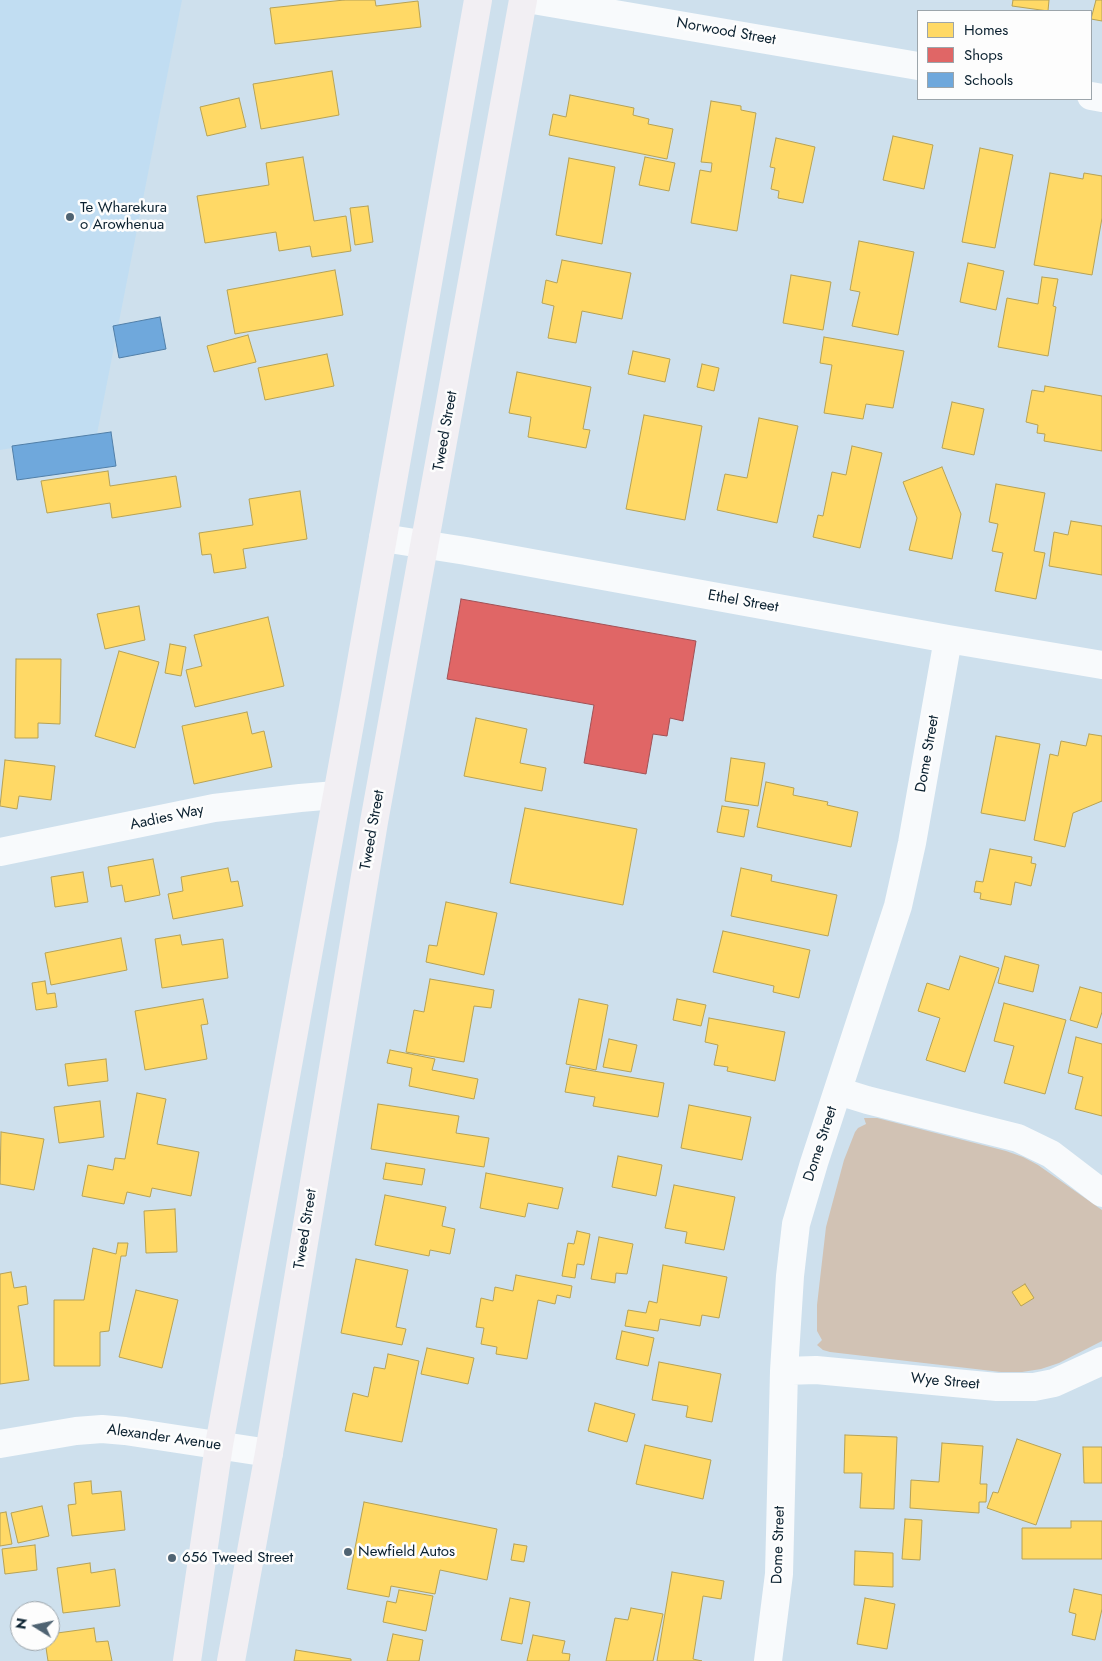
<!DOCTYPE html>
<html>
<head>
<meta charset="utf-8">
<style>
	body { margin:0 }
	#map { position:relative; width:1102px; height:1661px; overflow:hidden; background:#cee0ed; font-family:Jost,sans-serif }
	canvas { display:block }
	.legend { position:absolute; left:917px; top:10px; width:175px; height:90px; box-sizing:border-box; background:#fdfdfd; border:1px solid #9ca5ab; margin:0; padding:6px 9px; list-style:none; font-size:15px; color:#0a202f }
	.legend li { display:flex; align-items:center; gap:10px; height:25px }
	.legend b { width:25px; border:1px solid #9ca5ab }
	.north { position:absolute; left:10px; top:1601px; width:50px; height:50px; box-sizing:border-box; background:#fdfdfd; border:1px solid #9ca5ab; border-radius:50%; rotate:280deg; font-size:14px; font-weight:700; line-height:20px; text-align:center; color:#0a202f }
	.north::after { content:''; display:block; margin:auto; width:18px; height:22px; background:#4f6372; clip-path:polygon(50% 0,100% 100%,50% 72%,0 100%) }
</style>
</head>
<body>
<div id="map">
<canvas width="1102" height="1661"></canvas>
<ul class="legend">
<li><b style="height:14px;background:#ffd966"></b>Homes</li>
<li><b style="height:14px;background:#e06666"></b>Shops</li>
<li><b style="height:14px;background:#6fa8dc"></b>Schools</li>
</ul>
<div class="north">N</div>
</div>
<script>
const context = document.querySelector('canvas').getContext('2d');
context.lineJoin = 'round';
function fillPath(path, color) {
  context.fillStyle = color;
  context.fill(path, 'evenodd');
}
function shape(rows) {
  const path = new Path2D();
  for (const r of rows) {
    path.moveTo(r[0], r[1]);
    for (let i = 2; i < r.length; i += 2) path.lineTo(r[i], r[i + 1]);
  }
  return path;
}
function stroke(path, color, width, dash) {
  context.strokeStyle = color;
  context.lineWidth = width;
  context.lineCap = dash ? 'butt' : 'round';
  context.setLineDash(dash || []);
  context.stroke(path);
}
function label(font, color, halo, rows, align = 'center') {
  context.font = font + ' Jost,sans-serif';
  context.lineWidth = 5;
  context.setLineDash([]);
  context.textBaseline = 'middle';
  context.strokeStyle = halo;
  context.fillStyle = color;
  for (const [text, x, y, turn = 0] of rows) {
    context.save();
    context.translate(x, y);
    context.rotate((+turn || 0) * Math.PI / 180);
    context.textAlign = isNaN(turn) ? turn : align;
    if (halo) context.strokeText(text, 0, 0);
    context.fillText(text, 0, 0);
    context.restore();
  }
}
fillPath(shape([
	[0,0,182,0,97,434,0,450]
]), '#c1ddf2');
fillPath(shape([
	[864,1118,877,1118,1006,1151,1023,1157,1038,1165,1102,1210,1102,1341,1059,1363,1041,1369,1022,1372,1001,1372,830,1352,823,1350,817,1345,822,1340,817,1331,817,1305,826,1227,844,1160,855,1132,858,1128,866,1124]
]), '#d1c2b4');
const homes = shape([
	[344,0,375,0,376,6,418,1,421,27,275,44,270,8,344,0],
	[1013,0,1049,0,1048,11,1012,6,1013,0],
	[1096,0,1102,0,1102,21,1091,19,1096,0],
	[332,71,339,115,261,129,253,84,332,71],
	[570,95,634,108,633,115,649,119,648,124,673,129,667,159,549,135,553,114,566,117,570,95],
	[239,98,246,127,207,136,200,107,239,98],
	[711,101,741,106,741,110,756,113,737,231,691,223,700,170,711,172,712,163,701,162,711,101],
	[893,136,933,145,924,189,883,180,893,136],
	[776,138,815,147,803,203,778,198,779,191,771,189,775,168,770,167,776,138],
	[980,148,1013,155,995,248,962,242,980,148],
	[303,157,314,221,346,216,351,251,312,257,310,246,279,251,276,232,205,243,197,196,269,185,266,163,303,157],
	[645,157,675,163,669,191,639,185,645,157],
	[569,158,615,167,602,244,556,235,569,158],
	[1050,173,1083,179,1084,173,1102,176,1102,218,1092,275,1034,265,1050,173],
	[368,206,373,242,355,245,350,208,368,206],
	[859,241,914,252,898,335,852,326,860,292,850,290,859,241],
	[562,260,631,273,622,319,582,311,576,343,548,338,554,306,542,303,546,280,557,283,562,260],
	[968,263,1004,271,996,310,960,302,968,263],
	[335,270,343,315,235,334,227,290,335,270],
	[791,275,831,282,823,330,783,323,791,275],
	[1042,277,1058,279,1053,306,1056,307,1048,356,998,347,1007,298,1038,304,1042,277],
	[248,335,256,362,214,372,207,346,248,335],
	[824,337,904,351,893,408,866,404,863,419,824,413,832,365,820,363,824,337],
	[633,351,670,359,665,382,628,374,633,351],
	[327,354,334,386,265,400,258,368,327,354],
	[702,364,719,368,714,391,697,387,702,364],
	[517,372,591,387,583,429,590,430,586,448,528,437,531,417,509,413,517,372],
	[1045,386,1102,396,1102,451,1044,441,1045,434,1037,433,1038,425,1026,422,1032,390,1044,392,1045,386],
	[952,402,984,409,974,455,942,448,952,402],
	[644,415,702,426,685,520,626,509,644,415],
	[759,418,798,426,777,523,717,510,725,474,747,478,759,418],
	[852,446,882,453,860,548,813,537,818,515,823,516,832,472,846,475,852,446],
	[942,467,961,514,952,559,909,550,917,518,903,482,942,467],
	[108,471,110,486,176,476,181,507,112,518,110,503,47,513,41,481,108,471],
	[996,484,1045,493,1034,551,1045,553,1036,599,995,591,1003,553,992,551,998,524,989,522,996,484],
	[300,491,307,539,243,549,246,568,214,573,211,554,202,555,199,533,253,525,249,499,300,491],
	[1071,521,1102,526,1102,575,1049,566,1054,532,1068,535,1071,521],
	[139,606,145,640,105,649,97,614,139,606],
	[268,617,284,686,195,707,186,670,202,666,194,635,268,617],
	[170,644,186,647,181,676,165,673,170,644],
	[119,651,159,662,135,748,95,736,119,651],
	[16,659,61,659,60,724,38,723,38,738,15,738,16,659],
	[247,712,252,734,264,731,272,767,194,784,182,726,247,712],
	[476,718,527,729,520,763,546,768,542,791,464,776,476,718],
	[1089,734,1102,736,1102,801,1073,813,1065,847,1034,840,1050,754,1058,756,1061,741,1086,746,1089,734],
	[996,736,1040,744,1025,821,981,813,996,736],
	[731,758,765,763,758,806,725,801,731,758],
	[5,760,55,766,51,800,19,796,17,809,0,806,5,760],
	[766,782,794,788,793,795,828,802,827,805,858,812,851,847,757,827,766,782],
	[722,806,749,810,744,837,717,832,722,806],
	[525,808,637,829,623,905,510,883,525,808],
	[990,849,1032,857,1031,863,1036,864,1031,886,1015,882,1011,905,980,899,981,893,974,892,976,881,983,882,990,849],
	[153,859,160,895,125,902,122,885,111,887,108,867,153,859],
	[228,868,231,882,238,881,243,906,173,919,168,894,183,891,181,877,228,868],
	[741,868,772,875,771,881,837,895,828,936,731,916,741,868],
	[83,872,88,902,55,907,51,877,83,872],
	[446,902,497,913,484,975,426,962,429,945,437,946,446,902],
	[723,931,810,950,799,998,773,992,774,986,713,972,723,931],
	[180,935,182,945,223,939,228,978,162,988,155,939,180,935],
	[121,938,127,970,51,985,45,953,121,938],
	[960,956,999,968,965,1072,926,1060,940,1018,918,1011,927,983,949,990,960,956],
	[1005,956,1039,965,1033,992,998,983,1005,956],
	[430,979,494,990,491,1008,474,1006,464,1062,406,1052,414,1010,424,1012,430,979],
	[45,981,47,994,55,993,57,1007,36,1010,32,983,45,981],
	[1080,987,1102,993,1102,1012,1097,1028,1070,1020,1080,987],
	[203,999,208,1024,201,1025,207,1059,145,1070,135,1011,203,999],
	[579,999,608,1005,596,1070,566,1064,579,999],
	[677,999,706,1005,701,1026,673,1020,677,999],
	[1004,1003,1066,1020,1045,1094,1004,1083,1014,1046,994,1041,1004,1003],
	[709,1018,785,1032,775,1081,727,1071,728,1067,714,1065,718,1045,705,1042,709,1018],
	[1076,1037,1102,1044,1102,1116,1075,1109,1083,1077,1068,1073,1076,1037],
	[609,1039,637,1045,631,1072,603,1067,609,1039],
	[390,1050,435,1059,432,1070,478,1079,474,1099,409,1086,412,1068,387,1063,390,1050],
	[106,1059,108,1081,68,1086,65,1064,106,1059],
	[570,1067,664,1083,658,1117,593,1106,595,1097,565,1092,570,1067],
	[137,1093,166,1099,157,1144,199,1152,191,1196,152,1188,150,1197,127,1192,124,1204,82,1196,88,1165,113,1170,115,1158,125,1159,137,1093],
	[100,1101,104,1137,59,1143,54,1107,100,1101],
	[378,1104,459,1116,456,1133,489,1138,484,1167,371,1149,378,1104],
	[689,1105,751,1117,742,1160,681,1148,689,1105],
	[1,1132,44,1139,34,1190,0,1184,1,1132],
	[618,1156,662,1165,656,1196,612,1187,618,1156],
	[386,1163,425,1169,422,1185,383,1179,386,1163],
	[486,1173,563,1188,558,1209,528,1203,525,1217,480,1208,486,1173],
	[674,1185,735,1197,724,1250,685,1243,687,1232,665,1228,674,1185],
	[385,1195,446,1207,442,1226,455,1229,450,1254,430,1250,429,1256,375,1245,385,1195],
	[175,1209,177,1252,146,1253,144,1211,175,1209],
	[577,1231,590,1234,584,1265,577,1264,575,1278,562,1276,568,1243,574,1244,577,1231],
	[599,1237,633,1244,627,1274,616,1273,615,1283,591,1279,599,1237],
	[118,1243,128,1243,126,1256,121,1256,109,1331,100,1332,100,1366,54,1366,54,1300,84,1300,93,1248,116,1254,118,1243],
	[356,1259,408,1270,396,1327,406,1329,402,1345,341,1333,356,1259],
	[663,1265,727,1277,719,1318,702,1315,700,1326,660,1319,658,1331,625,1326,628,1310,646,1313,649,1301,657,1303,663,1265],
	[11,1272,14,1288,26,1286,28,1304,18,1306,29,1380,0,1384,0,1274,11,1272],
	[516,1275,572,1286,570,1298,557,1295,555,1304,538,1300,527,1359,496,1354,497,1347,481,1344,484,1328,476,1327,481,1298,493,1301,495,1287,513,1291,516,1275],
	[1025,1284,1034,1298,1021,1306,1012,1292,1025,1284],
	[136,1290,178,1300,162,1368,119,1357,136,1290],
	[622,1331,654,1338,648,1366,616,1359,622,1331],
	[427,1348,474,1358,468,1384,421,1374,427,1348],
	[388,1354,419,1361,402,1442,345,1431,353,1393,368,1397,374,1367,385,1369,388,1354],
	[659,1362,721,1374,712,1422,686,1417,688,1406,652,1400,659,1362],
	[595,1403,635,1414,627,1442,588,1431,595,1403],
	[845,1435,897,1437,894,1509,860,1508,862,1473,844,1473,845,1435],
	[1017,1439,1061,1454,1036,1525,987,1508,993,1492,998,1493,1017,1439],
	[942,1443,983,1446,980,1484,987,1484,986,1502,979,1502,979,1513,910,1508,911,1480,939,1482,942,1443],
	[645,1445,711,1460,703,1499,636,1484,645,1445],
	[1083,1447,1102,1447,1102,1483,1084,1483,1083,1447],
	[91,1481,92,1494,121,1491,125,1530,72,1536,68,1505,76,1504,74,1483,91,1481],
	[364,1502,497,1529,487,1580,440,1570,435,1594,391,1586,389,1597,347,1589,364,1502],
	[42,1506,49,1536,18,1543,11,1513,42,1506],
	[6,1512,12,1544,0,1546,0,1513,6,1512],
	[905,1519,922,1520,920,1560,902,1559,905,1519],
	[1071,1521,1102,1521,1102,1559,1022,1559,1022,1528,1071,1528,1071,1521],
	[514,1544,527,1546,524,1562,511,1560,514,1544],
	[35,1545,37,1570,5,1574,2,1549,35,1545],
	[855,1551,893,1553,893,1587,854,1585,855,1551],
	[90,1563,91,1573,115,1569,120,1606,63,1613,57,1568,90,1563],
	[672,1572,724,1581,721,1599,703,1596,693,1659,702,1661,657,1661,672,1572],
	[1074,1589,1102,1595,1102,1609,1095,1640,1072,1635,1076,1614,1069,1612,1074,1589],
	[399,1590,433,1596,426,1631,383,1622,387,1601,396,1603,399,1590],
	[510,1598,530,1602,522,1644,501,1640,510,1598],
	[865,1598,895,1604,887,1649,857,1644,865,1598],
	[631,1608,663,1614,653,1661,606,1661,615,1618,628,1620,631,1608],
	[94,1628,96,1642,108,1641,112,1661,48,1661,45,1641,50,1641,50,1634,94,1628],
	[393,1634,423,1640,419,1661,387,1661,393,1634],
	[533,1635,565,1641,562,1653,570,1654,569,1661,527,1661,533,1635],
	[296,1650,351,1659,351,1661,294,1661,296,1650]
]);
fillPath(homes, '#ffd966');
stroke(homes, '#b6a256', 1);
const shops = shape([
	[461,599,696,641,683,721,670,718,667,736,653,734,646,774,584,763,594,705,447,679,461,599]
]);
fillPath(shops, '#e06666');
stroke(shops, '#a05156', 1);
const schools = shape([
	[160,317,166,349,119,358,113,326,160,317],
	[111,432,116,466,17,480,12,446,111,432]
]);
fillPath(schools, '#6fa8dc');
stroke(schools, '#517fa8', 1);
stroke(shape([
	[533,0,918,66],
	[1091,96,1102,98],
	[383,538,466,551,948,639,1102,665],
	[0,852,214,808,300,798,336,795],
	[838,1091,867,1100,1018,1138,1051,1154,1102,1193],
	[784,1371,816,1370,997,1387,1034,1387,1054,1383,1102,1361],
	[0,1444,76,1431,102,1429,125,1431,269,1453],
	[768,1661,779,1574,784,1371,790,1276,796,1224,814,1163,898,906,912,843,948,639]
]), '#f8fafc', 28);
stroke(shape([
	[187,1661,219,1445,355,696,478,0],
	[231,1661,269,1453,374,822,523,0]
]), '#f2eff3', 28);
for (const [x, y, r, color] of [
	[70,217,5,"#4f6372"],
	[348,1552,5,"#4f6372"],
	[172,1558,5,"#4f6372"]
]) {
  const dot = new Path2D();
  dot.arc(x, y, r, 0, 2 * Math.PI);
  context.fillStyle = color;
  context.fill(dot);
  stroke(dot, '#fdfdfd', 2);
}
label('15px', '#0a202f', '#fdfdfd', [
	["Norwood Street",726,32,10],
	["Tweed Street",446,431,-80],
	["Ethel Street",743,602,10],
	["Dome Street",928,754,-80],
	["Aadies Way",167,818,-12],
	["Tweed Street",373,830,-80],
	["Dome Street",821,1144,-72],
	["Tweed Street",306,1229,-81],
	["Wye Street",945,1382,5],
	["Alexander Avenue",164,1438,8],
	["Dome Street",779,1545,-88]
]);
label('15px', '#0a202f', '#fdfdfd', [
	["Te Wharekura",80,208],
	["o Arowhenua",80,225],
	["Newfield Autos",358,1552],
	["656 Tweed Street",182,1558]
], 'left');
</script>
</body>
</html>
